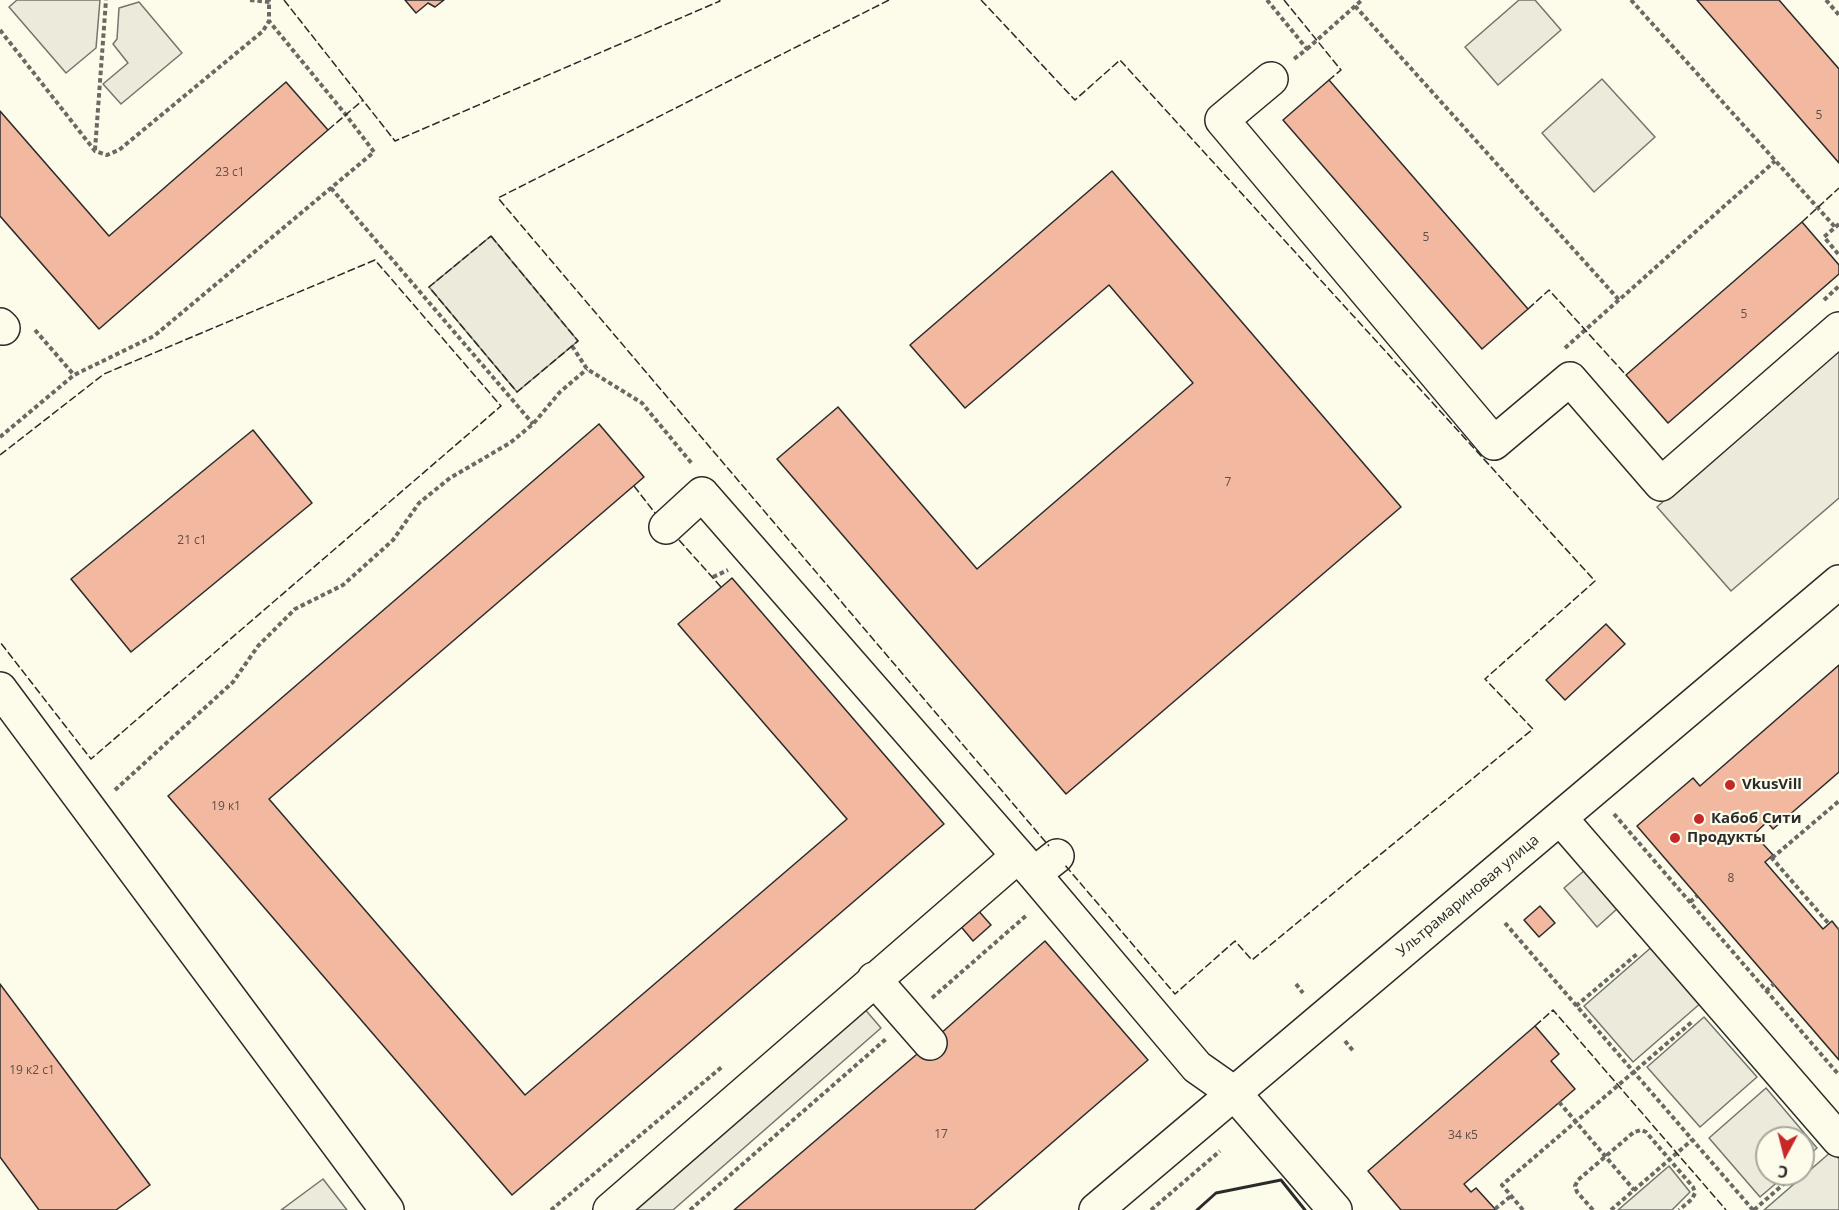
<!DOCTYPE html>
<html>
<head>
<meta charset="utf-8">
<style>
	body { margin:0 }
	#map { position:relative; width:1839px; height:1210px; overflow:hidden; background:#fdfbea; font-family:"Open Sans",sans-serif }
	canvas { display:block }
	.north { position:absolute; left:1755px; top:1126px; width:60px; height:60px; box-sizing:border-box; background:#fdfbea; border:2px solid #a9a89e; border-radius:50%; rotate:187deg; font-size:16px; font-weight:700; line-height:24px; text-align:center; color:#2b2b2b }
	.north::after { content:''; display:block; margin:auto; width:21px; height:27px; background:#c62828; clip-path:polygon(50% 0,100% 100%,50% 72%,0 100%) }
</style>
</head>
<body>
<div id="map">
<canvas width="1839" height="1210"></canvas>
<div class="north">С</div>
</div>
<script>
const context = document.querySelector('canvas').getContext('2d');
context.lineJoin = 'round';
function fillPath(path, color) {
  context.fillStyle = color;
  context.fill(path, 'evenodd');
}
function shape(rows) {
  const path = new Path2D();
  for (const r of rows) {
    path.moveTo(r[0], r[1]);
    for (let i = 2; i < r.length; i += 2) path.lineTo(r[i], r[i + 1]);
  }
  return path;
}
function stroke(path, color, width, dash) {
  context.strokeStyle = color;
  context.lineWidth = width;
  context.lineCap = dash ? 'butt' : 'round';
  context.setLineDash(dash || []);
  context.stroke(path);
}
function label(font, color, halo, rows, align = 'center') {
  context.font = font + ' "Open Sans",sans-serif';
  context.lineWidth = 4.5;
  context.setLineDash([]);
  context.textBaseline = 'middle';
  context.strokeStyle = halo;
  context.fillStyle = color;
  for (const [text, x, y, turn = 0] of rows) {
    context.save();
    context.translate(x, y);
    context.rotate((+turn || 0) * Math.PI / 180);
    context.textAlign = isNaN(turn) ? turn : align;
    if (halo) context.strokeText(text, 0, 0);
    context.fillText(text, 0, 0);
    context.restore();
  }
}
const green = shape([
	[17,0,100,0,96,48,66,73,9,7,17,0],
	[1519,0,1535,0,1561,30,1498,85,1465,47,1519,0],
	[139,2,182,53,121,104,103,84,128,63,113,44,117,39,119,8,139,2],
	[1602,79,1655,137,1594,192,1542,133,1602,79],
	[491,236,578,341,517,392,429,287,491,236],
	[1669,1166,1690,1192,1672,1210,1618,1210,1669,1166],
	[323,1179,347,1210,281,1210,323,1179]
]);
fillPath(green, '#ecebdb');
stroke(green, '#74746e', 1.5);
const parking = shape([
	[1839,346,1839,498,1731,591,1657,507,1839,346],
	[1585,870,1618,908,1597,927,1564,888,1585,870],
	[1654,945,1702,1002,1633,1062,1584,1006,1654,945],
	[863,1007,881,1028,673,1210,635,1210,863,1007],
	[1704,1017,1757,1077,1700,1127,1647,1067,1704,1017],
	[1766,1088,1817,1148,1803,1160,1803,1138,1767,1138,1767,1174,1787,1174,1760,1197,1709,1138,1766,1088],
	[1832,1151,1839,1159,1839,1210,1764,1210,1832,1151]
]);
fillPath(parking, '#eceadb');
stroke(parking, '#74746e', 1.5);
const building = shape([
	[405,0,444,0,435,7,428,3,416,13,405,0],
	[1697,0,1779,0,1839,69,1839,163,1697,0],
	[1329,80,1528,309,1482,349,1283,120,1329,80],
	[286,82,328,130,99,329,0,216,0,111,109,236,286,82],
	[1112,171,1401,507,1066,794,777,459,838,407,977,569,1193,383,1109,285,965,408,910,345,1112,171],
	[1802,222,1839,265,1839,274,1668,423,1626,375,1802,222],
	[599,424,644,477,269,799,396,946,525,1095,847,819,678,624,732,578,944,824,512,1195,168,796,599,424],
	[253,430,312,503,131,652,71,579,253,430],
	[1606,624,1625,644,1565,700,1546,680,1606,624],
	[1839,665,1839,772,1773,829,1767,822,1754,834,1773,855,1765,862,1823,929,1832,921,1839,930,1839,1060,1637,826,1693,778,1700,786,1839,665],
	[1540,906,1555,923,1539,937,1524,920,1540,906],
	[976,908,991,925,973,941,958,923,976,908],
	[1045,941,1148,1060,974,1210,734,1210,930,1043,1045,941],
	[0,984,150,1185,116,1210,39,1210,0,1157,0,984],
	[1535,1026,1559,1054,1551,1061,1575,1089,1464,1184,1471,1192,1476,1188,1496,1210,1401,1210,1368,1171,1535,1026]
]);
fillPath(building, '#f2b8a0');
stroke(building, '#2b2b2b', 1.5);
const minor = shape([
	[1271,79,1222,120,1494,443,1570,379,1661,484,1839,329],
	[0,325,3,328],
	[666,527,702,494,1034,874,1197,1067,1234,1093,1335,1210],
	[0,689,387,1210],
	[1561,819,1839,1140],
	[1034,874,1057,856],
	[874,979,930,1043],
	[610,1210,1018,856],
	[1096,1210,1839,582]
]);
stroke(minor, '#2b2b2b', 36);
stroke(shape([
	[250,0,270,2],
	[1267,0,1307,49,1294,59],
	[1631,0,1835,227],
	[1826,0,1839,15],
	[1355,6,1619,300],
	[0,30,95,151,107,155,119,150,263,31,269,21,269,0],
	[1307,49,1362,0],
	[95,150,106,0],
	[331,188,533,424],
	[1839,224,1824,237,1839,255],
	[1824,300,1839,286],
	[35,330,74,375],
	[572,346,587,369,642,403,693,465],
	[1565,348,1775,161],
	[0,437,74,375,154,336,374,152,346,115,269,21],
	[713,577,728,570],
	[115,790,233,682,258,646,295,609,343,585,393,540,419,503,450,478,510,443,533,424,560,392,587,369],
	[1614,814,1839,1075],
	[1771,857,1829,924],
	[1772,858,1839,801],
	[1690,902,1697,896],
	[1505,923,1753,1210],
	[1838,929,1839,928],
	[1296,984,1303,993],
	[1766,991,1774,984],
	[932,998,1028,914],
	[1576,1006,1637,954],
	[1345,1041,1354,1052],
	[1559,1102,1634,1190],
	[1803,1167,1814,1158],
	[1495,1209,1511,1196],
	[551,1210,723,1066],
	[690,1210,886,1039],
	[1151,1210,1220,1151],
	[1523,1210,1502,1185,1693,1021],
	[1593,1210,1577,1192,1575,1186,1578,1180,1634,1132,1641,1130,1646,1132,1693,1187,1695,1193,1692,1199,1679,1210],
	[1611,1210,1692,1140],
	[1754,1210,1795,1174]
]), '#6a6964', 4, [4.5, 3]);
stroke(minor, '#fdfbea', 33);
stroke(shape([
	[284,0,395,141,720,1,719,0],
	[889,0,498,198,1049,846],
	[981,0,1075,100,1120,60,1595,581,1485,679,1533,729,1252,960,1235,941,1175,994,1064,864],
	[1284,0,1341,70,1329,80],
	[328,130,363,100],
	[1802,222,1839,188],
	[491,236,578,341,517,392,429,287,491,236],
	[1528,309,1549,290,1626,375],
	[0,455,104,374,375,260,501,406,91,759,0,642],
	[634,486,655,513],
	[679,540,721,587],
	[1535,1026,1553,1010,1726,1210]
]), '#2b2b2b', 1.5, [8, 3]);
stroke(shape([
	[1197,1210,1216,1193,1281,1180,1305,1210]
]), '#2b2b2b', 3);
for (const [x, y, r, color] of [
	[1730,785,6,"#c62828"],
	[1699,819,6,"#c62828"],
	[1675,838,6,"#c62828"]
]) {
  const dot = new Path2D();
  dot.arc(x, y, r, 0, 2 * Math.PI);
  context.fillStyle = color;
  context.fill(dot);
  stroke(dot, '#fdfbea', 2);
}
label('12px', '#5d4e48', null, [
	["5",1819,116],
	["23 с1",230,173],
	["5",1426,238],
	["5",1744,315],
	["7",1228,483],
	["21 с1",192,541],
	["19 к1",226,807],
	["8",1731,879],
	["19 к2 с1",32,1071],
	["17",941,1135],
	["34 к5",1463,1136]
]);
label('bold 15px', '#2b2b2b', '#fdfbea', [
	["VkusVill",1742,785],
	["Кабоб Сити",1711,819],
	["Продукты",1687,838]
], 'left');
label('15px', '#2b2b2b', '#fdfbea', [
	["Ультрамариновая улица",1468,896,-40]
]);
</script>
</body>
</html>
